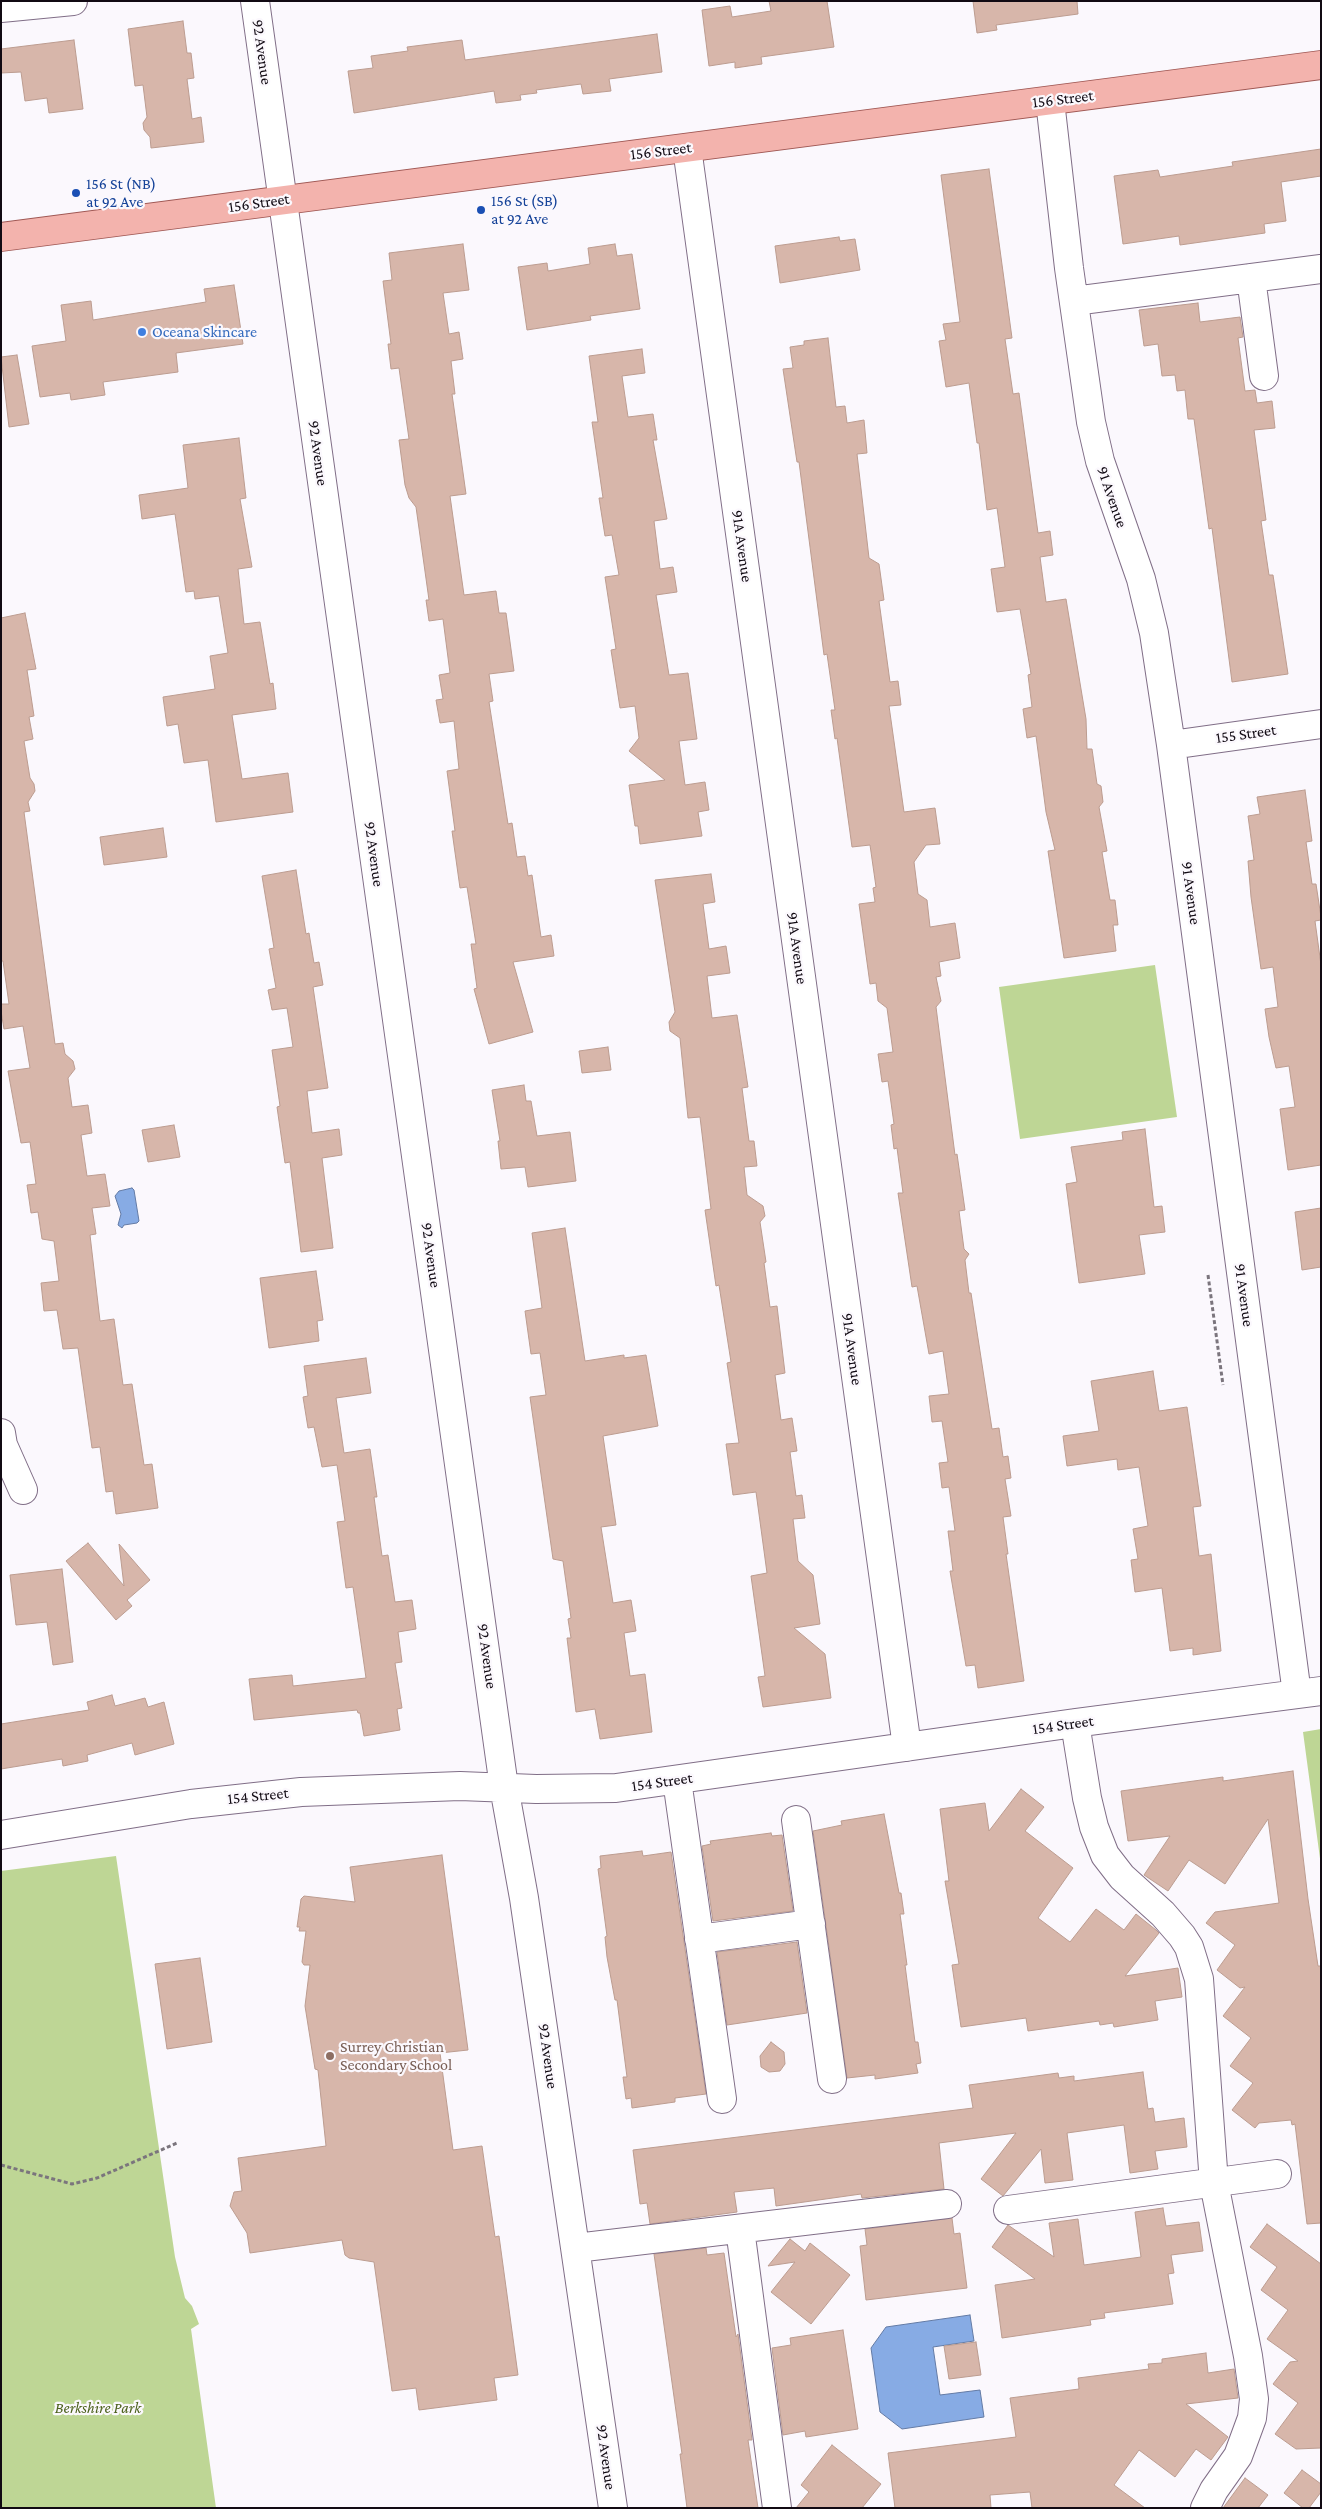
<!DOCTYPE html>
<html>
<head>
<meta charset="utf-8">
<style>
	body { margin:0 }
	#map { position:relative; width:1322px; height:2509px; overflow:hidden; background:#fbf8fd; font-family:"Crimson Pro",serif }
	canvas { display:block }
	.frame { position:absolute; inset:0; border:2px solid #110a13; pointer-events:none }
</style>
</head>
<body>
<div id="map">
<canvas width="1322" height="2509"></canvas>
<div class="frame"></div>
</div>
<script>
const context = document.querySelector('canvas').getContext('2d');
context.lineJoin = 'round';
function fillPath(path, color) {
  context.fillStyle = color;
  context.fill(path, 'evenodd');
}
function shape(rows) {
  const path = new Path2D();
  for (const r of rows) {
    path.moveTo(r[0], r[1]);
    for (let i = 2; i < r.length; i += 2) path.lineTo(r[i], r[i + 1]);
  }
  return path;
}
function stroke(path, color, width, dash) {
  context.strokeStyle = color;
  context.lineWidth = width;
  context.lineCap = dash ? 'butt' : 'round';
  context.setLineDash(dash || []);
  context.stroke(path);
}
function label(font, color, halo, rows, align = 'center') {
  context.font = font + ' "Crimson Pro",serif';
  context.lineWidth = 4.5;
  context.setLineDash([]);
  context.textBaseline = 'middle';
  context.strokeStyle = halo;
  context.fillStyle = color;
  for (const [text, x, y, turn = 0] of rows) {
    context.save();
    context.translate(x, y);
    context.rotate((+turn || 0) * Math.PI / 180);
    context.textAlign = isNaN(turn) ? turn : align;
    if (halo) context.strokeText(text, 0, 0);
    context.fillText(text, 0, 0);
    context.restore();
  }
}
fillPath(shape([
	[1155,965,1177,1117,1020,1139,999,987],
	[1321,1729,1321,1866,1303,1732],
	[116,1856,175,2257,185,2298,192,2306,199,2324,191,2329,216,2508,1,2508,1,1871]
]), '#bed695');
const water = shape([
	[132,1188,134,1190,139,1221,137,1223,124,1225,122,1228,118,1225,121,1214,115,1196,119,1191,132,1188],
	[970,2315,974,2341,933,2347,940,2395,980,2390,984,2417,902,2429,880,2412,871,2348,886,2327,970,2315]
]);
fillPath(water, '#87abe4');
stroke(water, '#647ba5', 1);
const building = shape([
	[769,1,827,1,834,47,761,57,762,64,735,68,735,62,709,66,702,10,730,6,732,17,771,11,769,1],
	[973,1,1077,1,1078,14,996,25,997,30,977,33,973,1],
	[183,21,187,53,191,53,194,78,187,79,192,119,201,117,204,142,151,148,150,137,144,130,143,123,147,117,143,85,135,86,128,29,183,21],
	[657,34,662,72,609,79,611,91,583,94,581,84,536,90,537,93,520,95,521,100,496,103,494,91,354,113,348,71,373,68,371,56,408,51,407,47,462,40,465,60,657,34],
	[74,40,83,109,49,113,47,98,25,101,21,72,1,73,1,49,74,40],
	[1321,149,1321,176,1281,182,1286,221,1264,224,1265,233,1180,245,1179,236,1123,244,1114,176,1158,170,1160,177,1233,166,1232,162,1321,149],
	[989,169,1012,338,1005,339,1013,394,1019,393,1038,533,1050,531,1053,555,1040,557,1046,602,1066,599,1086,719,1087,749,1092,749,1097,784,1101,786,1103,802,1099,807,1107,851,1102,852,1110,900,1115,900,1118,925,1113,925,1116,951,1064,958,1048,851,1055,850,1046,812,1036,736,1027,738,1023,709,1032,707,1028,675,1031,674,1020,609,997,612,991,569,1005,567,997,508,987,510,979,443,977,443,969,383,946,387,939,341,946,340,943,324,960,322,941,175,989,169],
	[839,237,840,241,855,239,860,270,780,283,775,246,839,237],
	[463,244,469,290,443,293,449,334,459,332,463,359,451,361,455,394,452,394,466,494,450,496,464,595,496,591,499,613,506,613,514,671,489,674,493,701,489,702,508,824,512,823,517,857,525,856,528,876,532,875,541,937,551,935,554,956,513,962,533,1032,489,1044,474,989,477,988,471,944,476,944,467,887,460,888,452,831,455,831,447,771,459,769,454,721,440,723,436,700,443,699,439,675,450,673,443,619,429,621,426,600,429,600,416,507,409,498,405,485,399,440,409,439,399,368,391,369,388,344,391,344,383,281,392,280,389,253,463,244],
	[615,244,617,256,632,254,640,309,590,316,591,320,527,330,518,267,547,263,548,271,590,264,588,248,615,244],
	[234,285,243,344,176,353,178,372,103,382,105,395,71,400,70,393,40,397,32,346,66,341,61,305,91,301,93,320,206,302,204,289,234,285],
	[1198,303,1200,322,1240,317,1243,337,1238,338,1245,391,1255,390,1257,403,1272,401,1275,428,1254,430,1266,520,1261,521,1269,575,1273,575,1288,674,1232,682,1212,528,1209,529,1194,419,1188,419,1185,390,1177,391,1175,375,1162,376,1158,344,1144,346,1139,310,1198,303],
	[828,338,836,407,845,406,847,423,864,420,867,453,857,454,869,558,879,564,884,600,879,601,890,682,898,681,901,705,889,706,904,812,935,808,940,844,926,845,914,862,918,894,927,900,930,927,955,923,960,958,939,962,941,976,936,977,941,1001,936,1007,955,1155,957,1154,965,1210,959,1211,964,1249,969,1254,965,1260,969,1293,971,1293,992,1429,999,1428,1003,1457,1008,1456,1011,1478,1005,1479,1011,1516,1003,1517,1008,1554,1006,1554,1024,1681,978,1688,975,1665,966,1666,950,1571,953,1571,948,1531,955,1531,949,1487,942,1488,939,1463,948,1462,942,1421,932,1422,929,1396,949,1394,943,1351,929,1354,917,1286,912,1287,898,1193,903,1193,897,1148,894,1149,891,1125,894,1124,888,1081,882,1082,878,1054,893,1052,887,1008,878,1001,876,983,870,984,859,904,875,902,873,888,876,887,870,845,852,847,837,738,835,739,831,710,835,710,827,654,824,655,799,462,797,462,783,369,793,368,790,347,804,345,804,341,828,338],
	[642,349,645,373,622,376,628,417,653,414,657,440,653,440,667,519,654,521,660,569,673,567,677,592,656,595,669,675,688,673,697,739,679,741,685,785,705,782,709,810,698,812,702,836,640,844,638,826,635,826,629,785,665,780,629,751,639,738,635,706,620,708,611,650,616,649,605,577,619,575,612,535,605,536,599,498,603,498,592,422,598,422,589,356,642,349],
	[17,355,29,424,9,427,1,357,17,355],
	[239,438,246,498,240,499,252,567,238,569,244,624,260,622,270,684,273,683,276,709,232,715,242,779,288,773,293,812,216,822,208,760,184,763,178,724,167,726,163,697,215,689,210,656,228,653,219,596,195,599,194,591,186,592,175,514,142,519,139,495,188,488,183,445,239,438],
	[25,613,36,669,27,670,34,716,29,717,33,739,24,741,30,778,34,784,35,791,28,802,30,811,24,812,55,1044,63,1043,65,1054,73,1061,75,1069,68,1078,72,1107,88,1105,92,1133,81,1135,87,1176,105,1174,110,1206,92,1208,96,1234,90,1235,100,1321,114,1319,123,1385,132,1384,144,1465,152,1464,158,1508,116,1514,113,1491,106,1492,100,1447,92,1448,78,1348,63,1349,57,1310,44,1311,41,1283,59,1281,54,1241,42,1239,38,1212,31,1213,27,1185,36,1184,30,1142,21,1143,8,1071,30,1068,23,1026,4,1029,1,1011,1,1004,9,1004,3,961,1,961,1,618,25,613],
	[1305,790,1312,841,1306,842,1312,884,1316,884,1321,917,1321,920,1315,921,1321,965,1321,1165,1288,1170,1280,1109,1295,1107,1289,1066,1276,1068,1269,1037,1265,1009,1278,1007,1273,967,1261,969,1251,897,1248,861,1254,860,1248,816,1260,814,1257,797,1305,790],
	[163,828,167,857,104,865,100,837,163,828],
	[296,870,306,934,309,933,314,963,319,962,323,985,313,987,328,1088,307,1091,312,1133,339,1129,342,1155,322,1158,333,1248,301,1252,290,1162,285,1163,277,1107,280,1106,272,1050,293,1047,287,1008,272,1010,268,990,276,988,269,949,274,948,262,876,296,870],
	[711,874,715,902,703,904,709,949,726,946,730,973,707,976,712,1018,737,1015,748,1087,742,1088,749,1141,754,1141,757,1166,744,1167,747,1195,763,1206,765,1216,760,1222,766,1262,764,1263,770,1307,777,1306,785,1373,775,1375,781,1420,792,1418,797,1451,790,1452,796,1496,802,1495,805,1518,793,1519,798,1561,813,1575,820,1624,794,1628,825,1654,831,1698,763,1707,758,1677,765,1676,751,1576,767,1573,756,1492,733,1495,726,1444,739,1443,727,1363,731,1362,719,1285,716,1286,705,1210,711,1209,700,1117,688,1118,680,1038,670,1031,669,1022,675,1012,655,880,711,874],
	[608,1047,611,1070,582,1073,579,1051,608,1047],
	[524,1085,526,1101,531,1101,537,1136,570,1132,576,1181,528,1187,525,1167,501,1169,498,1141,500,1141,492,1090,524,1085],
	[174,1125,180,1157,148,1162,142,1130,174,1125],
	[1145,1129,1154,1207,1162,1206,1165,1232,1139,1235,1145,1274,1079,1283,1066,1184,1077,1182,1071,1147,1123,1140,1122,1132,1145,1129],
	[1321,1208,1321,1267,1302,1270,1295,1212,1321,1208],
	[565,1228,585,1361,624,1355,624,1358,646,1355,658,1426,603,1436,616,1525,601,1527,613,1603,631,1600,636,1631,624,1633,630,1676,645,1674,652,1732,600,1739,595,1709,576,1712,567,1638,571,1638,568,1619,571,1618,563,1561,553,1559,530,1397,546,1395,540,1353,531,1354,525,1311,542,1308,532,1233,565,1228],
	[316,1271,323,1320,317,1321,319,1341,269,1348,260,1278,316,1271],
	[366,1358,371,1393,336,1398,344,1453,370,1449,377,1497,374,1497,382,1556,388,1555,395,1602,412,1600,416,1629,398,1632,402,1662,395,1663,402,1708,397,1709,400,1730,364,1736,360,1713,358,1713,357,1710,254,1720,249,1679,292,1675,293,1686,366,1678,353,1587,346,1588,337,1522,345,1521,337,1465,322,1467,314,1427,308,1428,303,1397,308,1396,304,1366,366,1358],
	[1153,1371,1159,1411,1187,1407,1201,1506,1193,1507,1199,1556,1211,1554,1221,1651,1193,1655,1193,1648,1170,1651,1162,1588,1135,1592,1131,1560,1138,1559,1133,1529,1148,1526,1139,1467,1118,1470,1117,1459,1067,1466,1063,1436,1099,1431,1091,1381,1153,1371],
	[88,1543,124,1586,119,1544,150,1580,127,1600,132,1606,116,1620,66,1561,88,1543],
	[62,1569,73,1662,53,1665,47,1622,16,1625,10,1575,62,1569],
	[112,1695,115,1706,145,1698,148,1707,164,1702,174,1744,135,1755,132,1743,87,1755,88,1761,63,1766,62,1759,1,1769,1,1724,89,1710,87,1702,112,1695],
	[1293,1771,1308,1899,1318,1966,1321,1966,1321,2223,1307,2224,1295,2124,1292,2125,1291,2120,1259,2123,1255,2128,1232,2110,1253,2083,1230,2066,1251,2038,1223,2016,1245,1987,1240,1988,1217,1970,1235,1945,1206,1923,1215,1912,1279,1903,1268,1819,1225,1884,1189,1860,1168,1891,1144,1875,1170,1836,1128,1841,1121,1791,1223,1777,1223,1781,1293,1771],
	[1021,1789,1044,1807,1025,1831,1073,1868,1038,1918,1070,1942,1096,1909,1124,1930,1136,1914,1156,1930,1159,1933,1125,1976,1178,1968,1182,1997,1155,2001,1158,2020,1114,2027,1113,2023,1100,2025,1099,2021,1028,2031,1026,2018,961,2027,952,1965,959,1964,945,1881,949,1881,940,1809,985,1803,989,1831,1021,1789],
	[884,1814,899,1893,901,1893,904,1914,900,1914,907,1965,905,1965,915,2042,918,2042,921,2063,916,2064,918,2073,875,2079,875,2075,847,2078,813,1831,842,1825,841,1821,884,1814],
	[771,1833,772,1836,782,1835,793,1911,713,1921,702,1846,711,1844,710,1841,771,1833],
	[642,1851,643,1856,671,1852,706,2094,675,2098,675,2102,632,2108,631,2098,626,2099,623,2077,627,2077,617,2000,615,2000,607,1957,605,1937,607,1936,598,1869,601,1868,600,1856,642,1851],
	[442,1855,468,2050,440,2053,453,2150,482,2146,495,2237,499,2236,518,2375,494,2378,497,2400,419,2410,416,2388,392,2391,374,2262,349,2258,345,2255,342,2240,250,2253,247,2233,230,2206,234,2192,242,2191,238,2158,326,2146,318,2070,315,2069,305,2006,310,1965,304,1965,302,1962,306,1931,299,1931,300,1927,297,1927,301,1899,304,1896,355,1902,350,1867,442,1855],
	[797,1942,807,2013,727,2025,717,1952,797,1942],
	[200,1958,212,2042,167,2049,155,1964,200,1958],
	[771,2042,784,2052,785,2064,780,2071,769,2072,761,2067,760,2056,771,2042],
	[1143,2072,1148,2109,1153,2108,1155,2122,1184,2118,1187,2147,1155,2151,1158,2169,1130,2173,1124,2125,1067,2133,1073,2180,1045,2183,1041,2149,1003,2196,981,2179,1016,2133,939,2143,944,2189,862,2198,861,2194,776,2206,774,2188,734,2192,737,2212,650,2224,647,2203,640,2204,633,2150,973,2108,969,2085,1058,2073,1059,2078,1074,2076,1074,2081,1143,2072],
	[1163,2208,1166,2226,1199,2222,1203,2251,1171,2255,1174,2273,1168,2274,1173,2304,1104,2313,1105,2318,1090,2320,1091,2325,1002,2338,995,2285,1035,2279,992,2247,1008,2225,1054,2257,1049,2223,1078,2219,1084,2265,1141,2257,1135,2212,1163,2208],
	[952,2218,954,2234,960,2233,967,2288,866,2300,860,2246,867,2245,865,2229,952,2218],
	[1267,2224,1321,2264,1321,2448,1296,2449,1275,2434,1298,2403,1273,2384,1290,2362,1298,2361,1267,2339,1288,2310,1261,2290,1277,2267,1250,2247,1267,2224],
	[790,2239,805,2251,810,2243,850,2275,811,2324,771,2292,795,2262,768,2266,790,2239],
	[706,2248,707,2255,724,2253,736,2337,738,2334,752,2440,748,2440,758,2508,687,2508,680,2454,682,2454,654,2254,706,2248],
	[843,2330,858,2429,806,2437,805,2431,783,2435,772,2348,791,2345,790,2338,843,2330],
	[976,2342,981,2375,949,2379,944,2346,976,2342],
	[1206,2353,1208,2373,1234,2369,1238,2398,1186,2404,1228,2437,1211,2460,1196,2449,1175,2477,1139,2450,1114,2485,1145,2508,1032,2508,1030,2492,990,2495,991,2508,895,2508,888,2453,1016,2437,1010,2398,1079,2389,1078,2378,1149,2369,1148,2364,1162,2363,1162,2359,1206,2353],
	[832,2445,881,2484,862,2508,796,2508,809,2492,801,2485,832,2445],
	[1302,2470,1321,2484,1321,2492,1309,2508,1303,2508,1284,2493,1302,2470],
	[1245,2478,1268,2495,1258,2508,1223,2508,1245,2478]
]);
fillPath(building, '#d7b6aa');
stroke(building, '#bc9c90', 1);
const minor = shape([
	[255,1,504,1787,524,1898,613,2508],
	[1,8,73,1],
	[1050,101,1069,268,1091,422,1100,461,1141,579,1154,633,1171,745,1297,1694],
	[687,148,907,1747],
	[1251,278,1264,376],
	[1074,301,1321,269],
	[1171,745,1321,724],
	[1,1433,3,1445,23,1490],
	[1075,1723,1087,1798,1094,1827,1105,1855,1122,1877,1163,1914,1182,1936,1189,1947,1199,1979,1214,2183,1248,2356,1254,2399,1252,2418,1238,2456,1214,2490,1205,2508],
	[677,1780,722,2099],
	[796,1820,832,2079],
	[1,1835,191,1804,301,1792,460,1786,536,1789,616,1788,1075,1723,1321,1691],
	[699,1939,811,1924],
	[1008,2210,1277,2174],
	[740,2229,777,2508],
	[576,2248,947,2204]
]);
const major = shape([
	[1,237,1321,65]
]);
stroke(minor, '#806e87', 30);
stroke(major, '#9f5753', 30);
stroke(shape([
	[1208,1275,1223,1385],
	[1,2165,72,2184,97,2178,177,2143]
]), '#7b757d', 3, [4, 2.5]);
stroke(minor, '#fff', 28);
stroke(major, '#f3b3ad', 28);
for (const [x, y, r, color] of [
	[76,193,5,"#1a4fb4"],
	[481,210,5,"#1a4fb4"],
	[142,332,5,"#3f7fe0"],
	[330,2056,5,"#8d6e63"]
]) {
  const dot = new Path2D();
  dot.arc(x, y, r, 0, 2 * Math.PI);
  context.fillStyle = color;
  context.fill(dot);
  stroke(dot, '#fbf8fd', 2);
}
label('16px', '#110a13', '#fbf8fd', [
	["92 Avenue",262,52,82],
	["156 Street",1063,99,-7],
	["156 Street",661,151,-7],
	["156 Street",259,203,-8],
	["92 Avenue",318,453,82],
	["91 Avenue",1112,497,71],
	["91A Avenue",742,546,82],
	["155 Street",1246,734,-8],
	["92 Avenue",374,854,82],
	["91 Avenue",1191,893,82],
	["91A Avenue",797,948,82],
	["92 Avenue",431,1255,82],
	["91 Avenue",1244,1295,82],
	["91A Avenue",852,1349,82],
	["92 Avenue",487,1656,82],
	["154 Street",1063,1725,-8],
	["154 Street",662,1782,-8],
	["154 Street",258,1796,-6],
	["92 Avenue",548,2056,82],
	["92 Avenue",606,2457,82]
]);
label('16px', '#164399', '#fbf8fd', [
	["156 St (NB)",86,184],
	["at 92 Ave",86,202],
	["156 St (SB)",491,201],
	["at 92 Ave",491,219]
], 'left');
label('16px', '#366cbe', '#fbf8fd', [
	["Oceana Skincare",152,332]
], 'left');
label('16px', '#785e54', '#fbf8fd', [
	["Surrey Christian",340,2047],
	["Secondary School",340,2065]
], 'left');
label('italic 16px', '#4c611c', '#fbf8fd', [
	["Berkshire Park",98,2408]
]);
</script>
</body>
</html>
